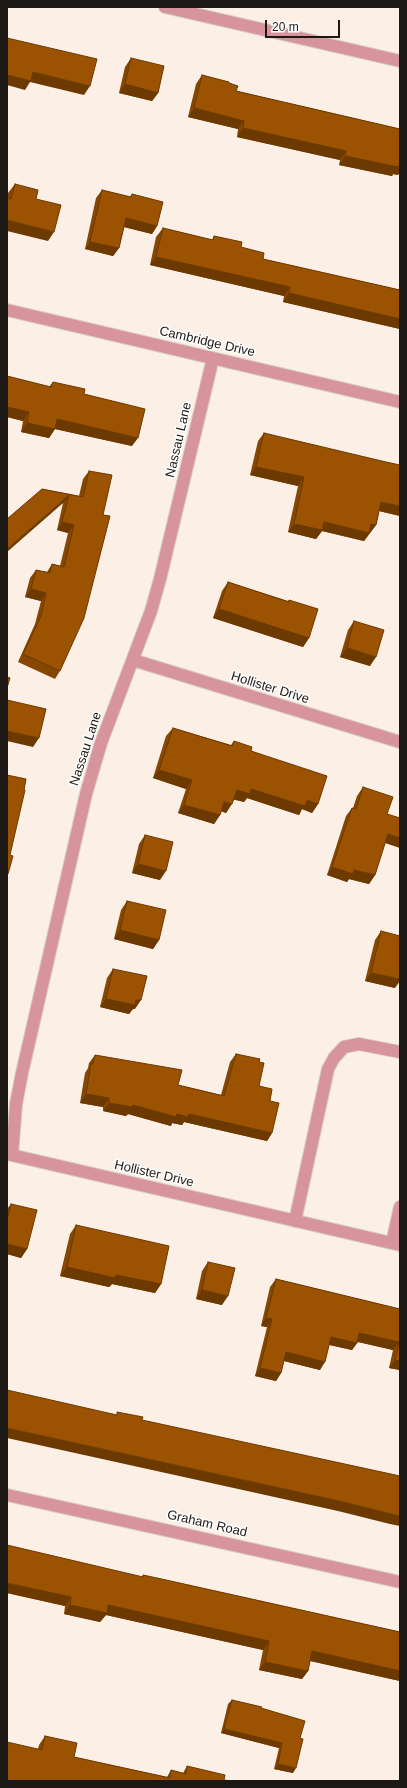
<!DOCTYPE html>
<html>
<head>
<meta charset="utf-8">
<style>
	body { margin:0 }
	#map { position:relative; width:407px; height:1788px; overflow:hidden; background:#fbefe6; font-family:Arial,sans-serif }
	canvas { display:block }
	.frame { position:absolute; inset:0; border:8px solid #1c1815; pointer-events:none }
	.scale { position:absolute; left:265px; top:20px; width:75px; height:18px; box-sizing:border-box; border:2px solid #1c1815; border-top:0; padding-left:5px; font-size:12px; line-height:14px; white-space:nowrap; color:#1c1815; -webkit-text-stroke:3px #fff; paint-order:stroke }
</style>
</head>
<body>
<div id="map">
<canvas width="407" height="1788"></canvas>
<div class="frame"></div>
<div class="scale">20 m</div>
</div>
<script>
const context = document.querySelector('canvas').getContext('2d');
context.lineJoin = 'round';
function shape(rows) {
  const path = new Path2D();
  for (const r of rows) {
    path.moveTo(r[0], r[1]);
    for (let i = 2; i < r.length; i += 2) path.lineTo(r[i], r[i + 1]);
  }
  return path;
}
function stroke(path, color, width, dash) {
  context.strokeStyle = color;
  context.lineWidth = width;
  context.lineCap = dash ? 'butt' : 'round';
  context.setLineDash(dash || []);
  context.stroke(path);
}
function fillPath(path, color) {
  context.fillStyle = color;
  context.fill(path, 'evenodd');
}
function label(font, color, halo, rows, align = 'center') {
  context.font = font + ' Arial,sans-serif';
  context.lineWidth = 3;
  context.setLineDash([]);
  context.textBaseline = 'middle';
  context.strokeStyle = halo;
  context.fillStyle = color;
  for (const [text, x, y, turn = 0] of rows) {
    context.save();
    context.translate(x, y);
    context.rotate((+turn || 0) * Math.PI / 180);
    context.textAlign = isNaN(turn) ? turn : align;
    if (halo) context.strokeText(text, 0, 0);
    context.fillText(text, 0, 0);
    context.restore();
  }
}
const street = shape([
	[165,7,400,61],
	[7,310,400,402],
	[133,660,400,742],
	[7,1154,400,1245],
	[12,1155,16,1104,22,1073,86,794,101,743,151,611,160,579,213,358],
	[295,1221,328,1069,334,1058,344,1047,359,1044,400,1052],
	[392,1243,400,1207],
	[7,1495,400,1582]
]);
stroke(street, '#d7cdc5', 14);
stroke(street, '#d8949d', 12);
fillPath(shape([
	[131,58,158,93,152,101,119,93,125,67],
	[202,75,229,83,236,91,400,129,400,171,398,175,393,174,392,176,339,165,340,160,237,137,238,129,188,117,196,84],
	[15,184,36,199,48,241,7,198,8,193],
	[102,190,130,197,132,194,157,226,152,234,124,227,119,248,113,256,85,249,96,198],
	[163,228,212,240,214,236,241,247,263,259,400,290,400,329,283,302,284,296,150,265,156,237],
	[7,376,49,387,53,382,84,394,132,446,55,429,49,438,21,432,23,421,7,417],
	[264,433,400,516,379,511,376,525,364,541,322,531,316,539,288,532,298,486,250,475,258,441],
	[89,471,60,671,55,679,18,662,35,624,41,601,25,597,30,578,36,570,47,572,52,564,60,566,68,533,57,530,63,503,42,489,79,496,83,479],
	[228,582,288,601,289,600,309,638,303,647,213,618,222,591],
	[354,621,370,666,340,657,348,630],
	[173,728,231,745,234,741,251,751,318,804,312,813,302,809,299,815,247,798,244,802,234,799,226,813,221,811,220,815,214,824,178,813,186,789,153,778,166,736],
	[363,787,387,814,385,843,375,875,369,884,349,879,347,882,327,875,346,816,352,808,353,808,357,796],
	[145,835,160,880,132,873,139,844],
	[127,901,159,940,153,949,114,939,121,910],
	[381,931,395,988,365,981,375,940],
	[113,969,135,1009,133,1009,129,1014,100,1007,107,978],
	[236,1054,259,1062,259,1086,270,1101,272,1133,267,1141,184,1122,182,1125,172,1123,171,1126,128,1114,126,1116,103,1111,103,1107,80,1103,85,1073,88,1068,89,1063,95,1055,178,1085,221,1095,230,1062],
	[11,1204,27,1249,21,1258,7,1254,7,1256,7,1209],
	[76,1225,161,1284,155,1293,112,1284,109,1287,60,1276,70,1234],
	[208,1262,222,1305,196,1299,202,1271],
	[276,1279,400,1309,400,1370,389,1368,393,1350,358,1342,352,1350,329,1345,320,1370,284,1361,281,1373,276,1381,255,1376,267,1327,261,1326,270,1287],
	[143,1575,400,1632,400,1681,310,1661,308,1671,302,1679,259,1670,263,1650,106,1615,100,1622,64,1614,65,1606,7,1593,142,1577],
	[232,1700,261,1708,300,1738,293,1773,274,1769,279,1748,221,1733,228,1704],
	[45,1736,74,1757,167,1777,171,1770,183,1773,187,1766,224,1780,7,1781,38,1749,39,1745]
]), '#854701');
fillPath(shape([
	[33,72,90,86,84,95,30,82,25,90,7,85,7,75],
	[125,84,158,93,152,101,119,93],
	[194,108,244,121,238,129,188,117],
	[243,128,346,151,340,160,237,137],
	[345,156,400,166,400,171,398,175,393,174,392,176,339,165],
	[126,218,157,226,152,234,120,226],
	[7,220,54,232,48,241,7,231],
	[90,242,119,248,113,256,85,249],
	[156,257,290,287,284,296,150,265],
	[289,293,400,319,400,329,283,302],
	[7,407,29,412,23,421,7,417],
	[57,419,138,438,132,446,55,429,49,438,21,432,27,423],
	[256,467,304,477,298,486,250,475],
	[69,495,63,503,7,552,7,549],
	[381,502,400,506,400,516,375,510],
	[62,522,74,525,68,533,57,530],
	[324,522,371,524,376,525,364,541,322,531,316,539,288,532,294,524],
	[31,589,46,593,41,601,25,597],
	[219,609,309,638,303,647,213,618],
	[347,648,376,657,370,666,340,657],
	[7,731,39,738,33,747,7,741],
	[159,770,192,780,186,789,153,778],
	[251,789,307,800,318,804,312,813,302,809,299,815,247,798,244,802,231,799,237,790],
	[224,802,232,804,226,813,218,810],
	[184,805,220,815,214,824,178,813],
	[388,834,400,838,400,848,382,842],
	[138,864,166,871,160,880,132,873],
	[332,867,354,870,375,875,369,884,349,879,347,882,327,875],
	[120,930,159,940,153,949,114,939],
	[371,973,400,979,400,981,395,988,365,981],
	[106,999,136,1000,141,1000,135,1009,133,1009,129,1014,100,1007],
	[86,1094,109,1098,103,1107,80,1103],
	[109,1103,133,1105,177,1114,189,1114,272,1133,267,1141,184,1122,182,1125,172,1123,171,1126,128,1114,126,1116,103,1111],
	[7,1244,27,1249,21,1258,7,1254],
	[67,1267,116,1275,161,1284,155,1293,112,1284,109,1287,60,1276],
	[202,1290,228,1296,222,1305,196,1299],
	[266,1318,272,1319,267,1327,261,1326],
	[359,1333,399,1342,393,1350,354,1341],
	[331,1337,357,1343,352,1350,326,1344],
	[286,1352,325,1362,320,1370,280,1360],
	[395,1360,400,1361,400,1370,389,1368],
	[260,1368,281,1373,276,1381,255,1376],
	[7,1428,344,1502,400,1516,400,1526,390,1524,338,1511,7,1438],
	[7,1583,71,1597,65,1606,7,1593],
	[70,1605,108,1605,269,1641,263,1650,106,1615,100,1622,64,1614],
	[312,1651,400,1671,400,1681,306,1660],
	[265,1662,308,1671,302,1679,259,1670],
	[224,1729,282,1743,279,1748,221,1733],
	[278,1764,296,1768,293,1773,274,1769]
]), '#6c3901');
const building = shape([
	[7,38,97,59,90,86,33,72,31,81,7,75,7,38],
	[131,58,164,66,158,93,125,84,131,58],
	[202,75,229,82,229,83,238,86,236,91,400,129,400,166,399,165,398,167,345,156,346,151,243,128,244,121,194,108,202,75],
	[15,184,38,190,36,199,61,205,54,232,7,220,7,198,11,199,15,184],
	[102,190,131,197,132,194,163,202,157,226,126,218,119,248,90,242,102,190],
	[163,228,213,240,214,236,242,242,241,247,264,253,263,259,400,290,400,319,289,293,290,287,156,257,163,228],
	[7,376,51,387,53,382,85,389,84,394,145,409,138,438,57,419,55,429,27,423,29,412,7,407,7,376],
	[264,433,386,462,400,465,400,506,381,502,376,525,371,524,369,533,324,522,322,530,294,524,304,477,256,467,264,433],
	[89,471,112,475,103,515,110,516,84,618,60,671,23,654,41,616,46,593,31,589,36,570,50,573,52,564,64,567,74,525,62,522,69,495,7,549,7,519,42,489,83,497,89,471],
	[228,582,289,602,289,600,318,609,309,638,219,609,228,582],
	[354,621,384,630,376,657,347,648,354,621],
	[7,677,10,678,7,688,7,677],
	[7,700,46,709,39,738,7,731,7,700],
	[173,728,232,746,234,741,252,747,251,751,327,776,318,804,307,800,305,806,251,789,250,794,237,790,232,804,224,802,220,815,184,805,192,780,159,770,173,728],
	[7,775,26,779,24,790,25,790,10,855,13,856,8,874,7,874,7,775],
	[363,787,393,797,387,814,400,818,400,838,388,834,375,875,354,870,353,874,332,867,352,808,356,809,363,787],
	[145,835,173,842,166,871,138,864,145,835],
	[127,901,166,910,159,940,120,930,127,901],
	[381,931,400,936,400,979,371,973,381,931],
	[113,969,147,976,141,1000,136,1000,135,1005,106,999,113,969],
	[236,1054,260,1059,259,1062,264,1063,259,1086,272,1089,270,1101,279,1103,272,1133,189,1114,188,1117,177,1114,176,1117,133,1105,132,1107,109,1103,109,1098,86,1094,91,1064,93,1064,95,1055,182,1070,178,1085,224,1096,236,1054],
	[11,1204,37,1210,27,1249,7,1244,7,1220,11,1204],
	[76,1225,169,1246,161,1284,116,1275,115,1278,67,1267,76,1225],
	[208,1262,235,1268,228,1296,202,1290,208,1262],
	[276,1279,400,1309,400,1361,395,1360,399,1342,359,1333,357,1343,331,1337,325,1362,286,1352,281,1373,260,1368,272,1319,266,1318,276,1279],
	[7,1390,108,1413,117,1415,117,1412,143,1417,142,1420,400,1476,400,1516,344,1502,7,1428,7,1390],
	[7,1545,143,1577,143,1575,157,1578,400,1632,400,1671,312,1651,308,1671,265,1662,269,1641,108,1605,107,1613,70,1605,71,1597,7,1583,7,1545],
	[232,1700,262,1707,261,1708,305,1721,300,1738,303,1739,296,1768,278,1764,282,1743,224,1729,232,1700],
	[45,1736,77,1743,74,1757,170,1778,171,1770,186,1774,187,1766,225,1775,224,1780,231,1781,10,1781,7,1780,7,1742,42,1750,45,1736]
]);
fillPath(building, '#9b5201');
stroke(building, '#6c3901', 1);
label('13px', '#1c1815', '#fff', [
	["Cambridge Drive",207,342,13],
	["Nassau Lane",179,440,-77],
	["Hollister Drive",270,688,17],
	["Nassau Lane",86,749,-72],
	["Hollister Drive",154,1174,13],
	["Graham Road",207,1524,13]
]);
</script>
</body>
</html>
